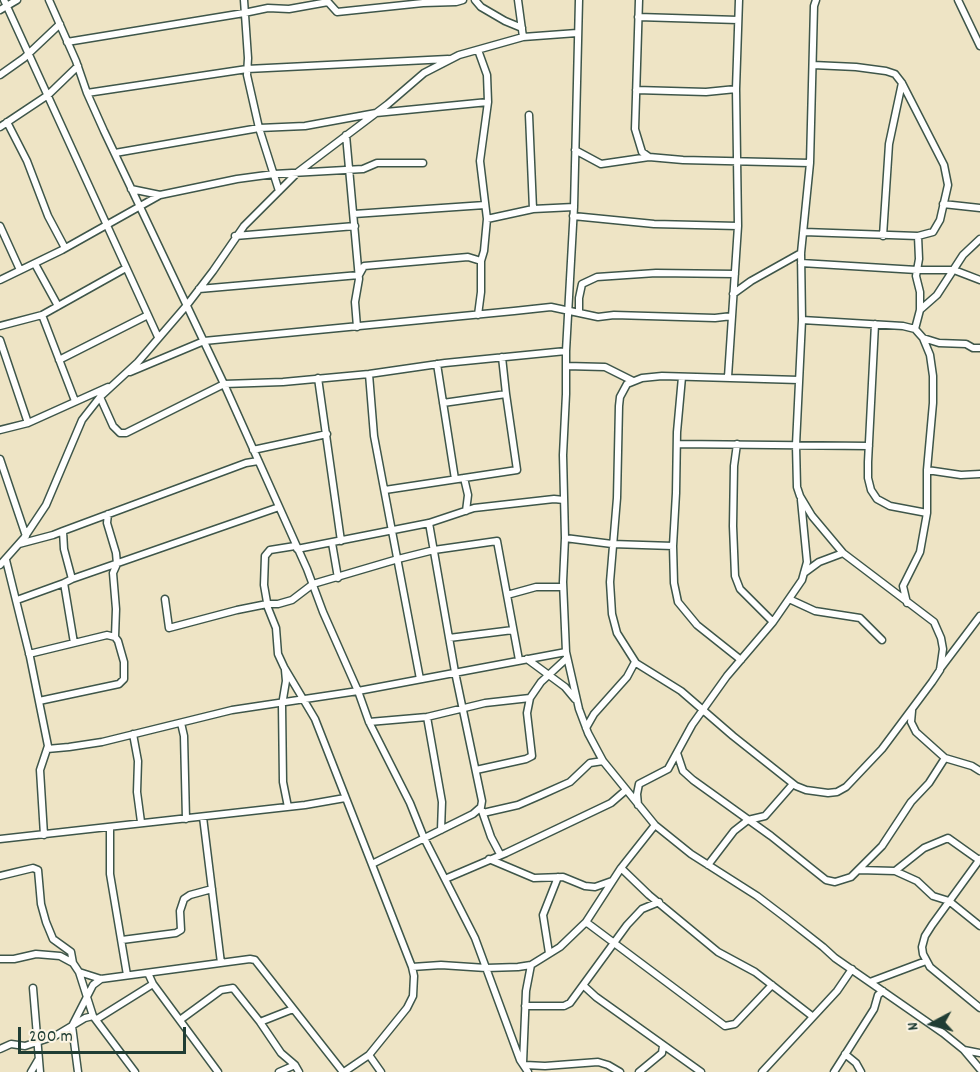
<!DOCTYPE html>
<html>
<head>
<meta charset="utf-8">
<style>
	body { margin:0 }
	#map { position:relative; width:980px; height:1072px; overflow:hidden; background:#eee4c5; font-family:Dekko,sans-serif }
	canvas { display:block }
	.north { position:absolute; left:902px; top:994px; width:60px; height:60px; -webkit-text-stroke:4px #fcf5e5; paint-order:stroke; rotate:263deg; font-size:16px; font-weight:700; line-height:24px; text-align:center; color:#1f3d34 }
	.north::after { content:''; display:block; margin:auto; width:21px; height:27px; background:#1f3d34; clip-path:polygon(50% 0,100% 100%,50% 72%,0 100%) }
	.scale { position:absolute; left:18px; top:1027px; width:168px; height:27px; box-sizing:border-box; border:3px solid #1f3d34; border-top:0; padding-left:8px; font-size:18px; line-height:21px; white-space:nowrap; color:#1f3d34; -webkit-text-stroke:4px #fcf5e5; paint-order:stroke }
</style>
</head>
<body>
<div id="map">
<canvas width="980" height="1072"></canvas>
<div class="north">N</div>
<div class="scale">200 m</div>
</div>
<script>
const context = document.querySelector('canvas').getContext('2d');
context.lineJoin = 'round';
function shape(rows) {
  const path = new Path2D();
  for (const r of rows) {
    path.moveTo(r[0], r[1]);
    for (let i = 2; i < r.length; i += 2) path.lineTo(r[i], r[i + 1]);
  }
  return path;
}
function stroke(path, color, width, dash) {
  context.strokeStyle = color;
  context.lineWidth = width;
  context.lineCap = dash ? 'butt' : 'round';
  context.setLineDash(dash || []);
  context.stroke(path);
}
const street = shape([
	[4,0,158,337],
	[49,0,76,61,87,93,104,131,224,384,307,569,323,612,358,691,369,722,410,803,424,838,475,938,520,1060,528,1072],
	[244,0,248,58,247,75,259,128,279,191],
	[475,0,481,7,505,21,522,28],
	[518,0,523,37],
	[579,0,574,207,566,351,566,394,563,455,565,538,563,582,566,652,579,709,588,733,603,761,655,825,691,854,757,896,786,918,823,947,835,958,943,1033,964,1050,980,1069],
	[639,0,635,129,642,152,649,157,683,160,810,163],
	[958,0,980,46],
	[0,10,17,0],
	[638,17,738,20],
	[67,42,244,13,268,8,289,9,328,2,337,12,423,3,456,2,463,0],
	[478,50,487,75,488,102,480,161,487,219,533,209,574,207],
	[0,75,24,58,60,24],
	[636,90,706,92,736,89],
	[87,93,247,69,448,59],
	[529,115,533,209],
	[7,122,27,161,48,216,65,248],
	[0,127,48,95,78,66],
	[346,135,359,279,355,302,357,327],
	[575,150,601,164,649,157],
	[115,153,259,128,305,126,376,113,488,102],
	[131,189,160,195],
	[943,204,980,208],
	[354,214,485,205],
	[573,216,654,224,738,226],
	[0,226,20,270],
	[804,232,918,236,933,232,940,220,948,185,944,165,902,83,895,74,886,71,856,67,813,65],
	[235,236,355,226],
	[883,236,889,144,902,83],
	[801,263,917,270,954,270,980,280],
	[35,264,58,306],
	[0,280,62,250,160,195,237,179,274,174,363,169,377,163,423,163],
	[199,289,359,275,364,266,468,257,481,261],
	[733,294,751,281,801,253],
	[920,310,937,295,963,255,980,239],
	[579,313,579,298,582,284,597,277,656,273,735,274],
	[42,315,75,401],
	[478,315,481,292,481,261,484,251,487,219],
	[802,320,903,326,915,329,923,338,930,355,933,376,933,403,927,470,927,513,920,552,903,586,907,603],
	[875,324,868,462,868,478,871,490,877,499,890,506,927,513],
	[0,326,42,315,126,268],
	[915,329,920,310,920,292,916,276,919,259,918,236],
	[923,338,939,343,966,344,973,348,980,348],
	[0,340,28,423],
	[59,360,148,315],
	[437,364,455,479],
	[566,366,605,367,633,381],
	[130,372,204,341,514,311,551,307,598,317,614,315,715,318,732,316],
	[369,374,374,436,420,679],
	[682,377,677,432,676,493,673,546,674,583,678,602,697,625,741,660],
	[728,377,738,226,736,89,739,0],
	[318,378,341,541],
	[799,380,662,376,642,378,627,384,620,397,619,406,617,498,610,582,612,614,617,633,636,663,681,691,733,736,796,786,806,790,828,793,837,792,846,787,882,749,932,682,940,670,943,649,941,638,934,622,843,553,812,516,800,496,797,487,796,445,802,320,801,253,810,163,814,6,816,0],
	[100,397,113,426,120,433,126,433,224,384,283,382,369,374,445,363,566,351],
	[443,403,506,394],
	[0,430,28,423,108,387],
	[677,444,869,446],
	[737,444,734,466,733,526,735,576,740,589,773,622],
	[253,450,327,434],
	[0,459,26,536],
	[927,470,961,475,980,474],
	[464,478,468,495,466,511],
	[385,490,517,470,506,394,502,357],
	[108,514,107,523,116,553,117,564,113,573,116,609,115,637],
	[63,531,246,463,258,461],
	[565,538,612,544,673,546],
	[332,543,338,578],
	[19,544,53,535,63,531,64,549,72,579,64,583,74,643],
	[295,546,270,550,265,556,264,585,268,608,276,628,278,654,284,667,315,719,412,967,414,976,413,996,407,1008,369,1055,344,1072],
	[297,549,429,523,474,508,554,499,564,500],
	[6,560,30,657,48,746,40,770,44,835],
	[0,565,24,538,46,505,82,420,100,397,138,362,187,305,213,271,244,226,298,172,388,104,424,73,459,55,523,37,577,33],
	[804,573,819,562,843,553],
	[72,579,279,507],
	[507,595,536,587,563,587],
	[165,599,169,628,237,610,267,604,278,604,292,600,313,584,398,559,434,550,497,541,519,660],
	[789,599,815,611,860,618,882,640],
	[17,600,64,583],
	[449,638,513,630],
	[29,654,107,635,115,637,118,641,124,662,124,679,119,684,39,701],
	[527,659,565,687,575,699],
	[940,669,980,616],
	[285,670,286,681,282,705,283,782,288,807],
	[912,711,911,722,916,732,945,758,972,766,980,771],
	[427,717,442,802,441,830],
	[369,722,427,717,485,703,530,698,541,682,567,658],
	[181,723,184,736,186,819],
	[586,728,594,714,627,677,635,662],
	[133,734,138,761,137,792,141,822],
	[47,749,69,747,102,742,232,710,358,691,566,652],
	[677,753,683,771,693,780,771,836,826,880,835,882,851,877,882,846,911,802,929,783,945,758],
	[476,770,526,759,532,756,527,713,530,698],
	[638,805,637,794,639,784,668,769,692,725,727,676,773,622,802,580,807,562,801,500],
	[482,811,491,837,500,854],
	[483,813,518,805,541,795,570,782,590,763,603,761],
	[203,817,221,963],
	[110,827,110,874,127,975],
	[0,839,305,805,345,798],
	[489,859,534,878,563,877,585,886,595,887,612,881],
	[980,859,932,925,925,936,922,947,923,954,930,967,980,1008],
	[372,864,473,814,481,807,482,801,455,672,429,523],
	[708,865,734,831,748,820,765,816,793,784],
	[621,868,649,895,718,952,755,972,812,1016],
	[859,870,895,871,917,881,933,896,949,901,980,926],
	[895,871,924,848,948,838,979,860],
	[0,876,33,868,38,870,41,904,46,922,53,939,71,952,73,963],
	[445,879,506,853,611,803,626,790],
	[586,922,725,1026,735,1024,772,985],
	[122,940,176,933,181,930,180,911,184,899,190,895,212,889],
	[549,953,543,915,558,877],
	[0,959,14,959,36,954,60,956,73,963,79,972,101,979,250,959,255,960,343,1072],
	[412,967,441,965,486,968,518,967,531,965,560,947,586,922,621,868,655,825],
	[79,972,93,1016],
	[148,973,153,984,218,1072],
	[870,982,926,961],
	[584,986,596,997,701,1072],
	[33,988,40,1072],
	[525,1006,564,1006,570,1003,627,925,642,909,659,902],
	[97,1019,153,984],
	[180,1020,221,990,233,988,260,1022,281,1053,295,1065,299,1072],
	[260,1022,293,1009],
	[0,1049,11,1044,25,1046,55,1036,85,1018,93,1016,135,1072],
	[964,1050,980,1053],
	[845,1054,856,1063,861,1072],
	[369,1055,381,1072],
	[523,1063,526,991,531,965],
	[525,1065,545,1066,598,1062,608,1065,620,1072],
	[31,1072,38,1060],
	[78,1072,72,1026,93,985,101,979],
	[279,1072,295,1065],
	[639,1072,662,1053,663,1046],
	[762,1072,837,991,852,969],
	[834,1072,874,1009,878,995,883,991]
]);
stroke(street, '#3e564a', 9);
stroke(street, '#fff', 6);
</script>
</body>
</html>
